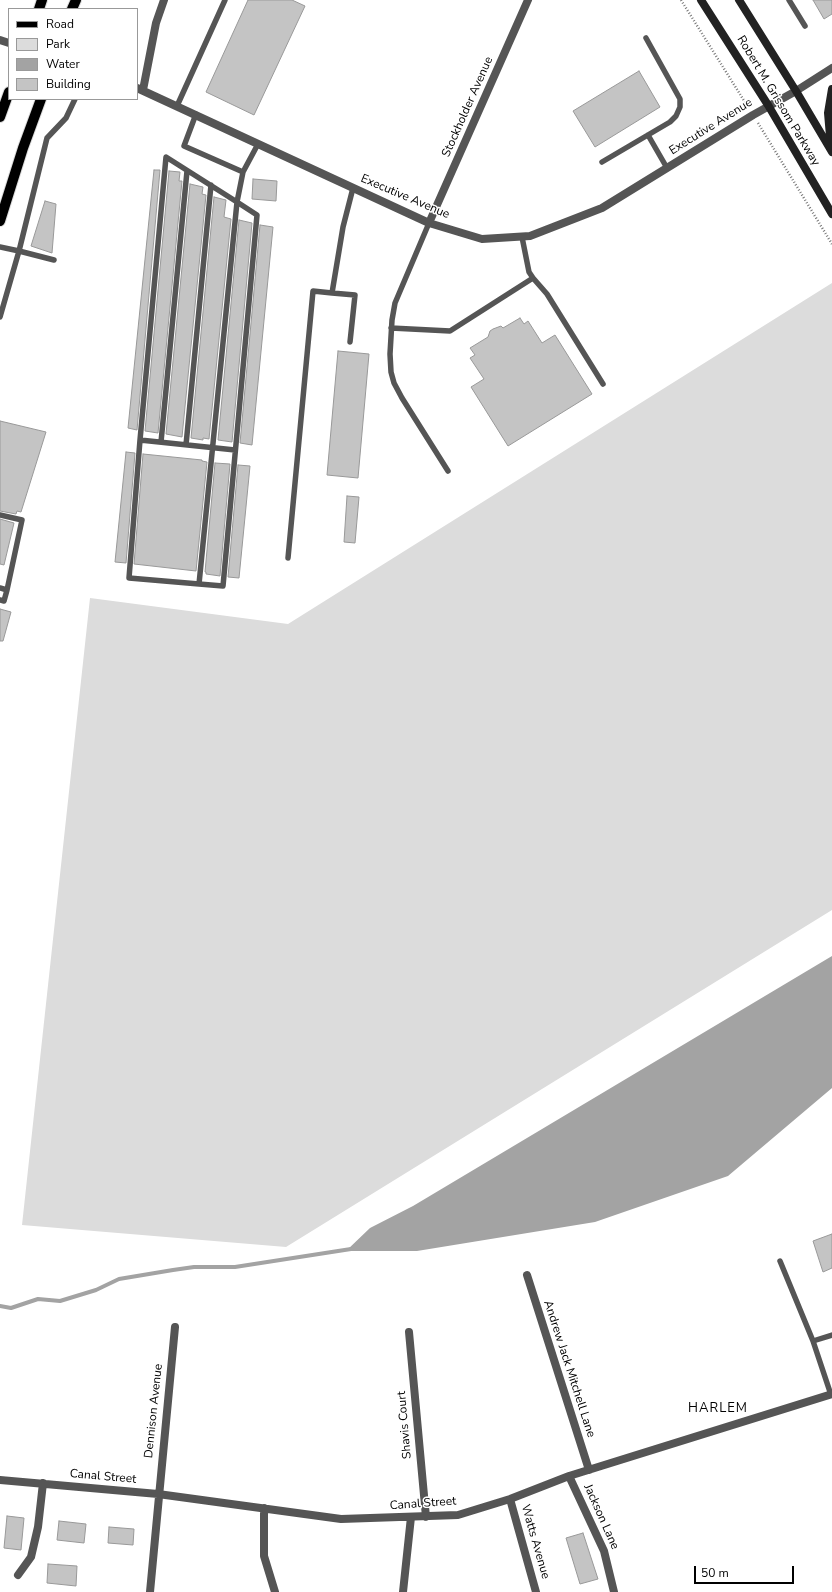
<!DOCTYPE html>
<html>
<head>
<meta charset="utf-8">
<style>
	body { margin:0 }
	#map { position:relative; width:832px; height:1592px; overflow:hidden; background:#fff; font-family:"Nunito Sans",sans-serif }
	canvas { display:block }
	.legend { position:absolute; left:8px; top:8px; width:130px; height:92px; box-sizing:border-box; background:#fff; border:1px solid #999; margin:0; padding:5px 7px; list-style:none; font-size:12px; color:#000 }
	.legend li { display:flex; align-items:center; gap:8px; height:20px }
	.legend b { width:20px; border:1px solid #999 }
	.scale { position:absolute; left:694px; top:1566px; width:100px; height:18px; box-sizing:border-box; border:2px solid #000; border-top:0; padding-left:5px; font-size:12px; line-height:14px; white-space:nowrap; color:#000; -webkit-text-stroke:3px #fff; paint-order:stroke }
</style>
</head>
<body>
<div id="map">
<canvas width="832" height="1592"></canvas>
<ul class="legend">
<li><b style="height:5px;background:#000"></b>Road</li>
<li><b style="height:11px;background:#dcdcdc"></b>Park</li>
<li><b style="height:11px;background:#a3a3a3"></b>Water</li>
<li><b style="height:11px;background:#c4c4c4"></b>Building</li>
</ul>
<div class="scale">50 m</div>
</div>
<script>
const context = document.querySelector('canvas').getContext('2d');
context.lineJoin = 'round';
function fillPath(path, color) {
  context.fillStyle = color;
  context.fill(path, 'evenodd');
}
function shape(rows) {
  const path = new Path2D();
  for (const r of rows) {
    path.moveTo(r[0], r[1]);
    for (let i = 2; i < r.length; i += 2) path.lineTo(r[i], r[i + 1]);
  }
  return path;
}
function stroke(path, color, width, dash) {
  context.strokeStyle = color;
  context.lineWidth = width;
  context.lineCap = dash ? 'butt' : 'round';
  context.setLineDash(dash || []);
  context.stroke(path);
}
function label(font, color, halo, rows, align = 'center') {
  context.font = font + ' "Nunito Sans",sans-serif';
  context.lineWidth = 3;
  context.setLineDash([]);
  context.textBaseline = 'middle';
  context.strokeStyle = halo;
  context.fillStyle = color;
  for (const [text, x, y, turn = 0] of rows) {
    context.save();
    context.translate(x, y);
    context.rotate((+turn || 0) * Math.PI / 180);
    context.textAlign = isNaN(turn) ? turn : align;
    if (halo) context.strokeText(text, 0, 0);
    context.fillText(text, 0, 0);
    context.restore();
  }
}
fillPath(shape([
	[832,283,832,910,286,1247,22,1225,90,598,288,624]
]), '#dcdcdc');
fillPath(shape([
	[832,956,832,1088,728,1176,595,1222,417,1251,346,1251,370,1228,413,1206]
]), '#a3a3a3');
stroke(shape([
	[0,1306,11,1308,38,1299,60,1301,96,1290,119,1279,173,1270,194,1267,235,1267,351,1249]
]), '#a3a3a3', 4);
const building = shape([
	[248,0,292,0,305,6,254,115,206,92,248,0],
	[813,0,832,0,832,14,824,19,813,0],
	[639,71,660,107,595,147,573,111,639,71],
	[154,170,160,170,137,430,128,428,154,170],
	[169,171,180,172,179,181,182,181,158,433,145,431,169,171],
	[253,179,277,181,276,201,252,199,253,179],
	[190,184,203,187,202,194,206,195,182,437,166,434,190,184],
	[214,197,226,200,224,217,231,219,209,439,203,438,203,440,191,438,214,197],
	[45,201,56,204,52,253,31,246,45,201],
	[239,220,252,223,232,442,218,440,239,220],
	[260,225,273,227,252,445,240,443,260,225],
	[520,318,524,324,528,321,542,343,555,335,592,394,508,446,471,387,484,379,470,358,475,355,470,348,488,337,490,331,493,329,501,326,503,328,520,318],
	[338,351,369,354,358,478,327,475,338,351],
	[0,421,46,432,21,512,17,511,16,514,0,511,0,421],
	[126,452,135,453,126,563,115,562,126,452],
	[143,454,202,460,202,461,207,462,196,571,134,564,143,454],
	[215,463,230,464,220,576,206,574,206,572,205,572,215,463],
	[238,465,250,466,239,578,228,577,238,465],
	[347,496,359,497,355,543,344,542,347,496],
	[0,519,14,523,4,565,0,564,0,519],
	[0,609,11,612,3,641,0,641,0,609],
	[832,1234,832,1268,823,1272,813,1241,832,1234],
	[7,1516,24,1518,21,1550,4,1548,7,1516],
	[59,1521,86,1524,84,1543,57,1540,59,1521],
	[109,1527,134,1529,133,1545,108,1543,109,1527],
	[583,1533,598,1579,580,1584,566,1538,583,1533],
	[48,1564,77,1566,76,1586,47,1583,48,1564]
]);
fillPath(building, '#c4c4c4');
stroke(building, '#999', 1);
const primary = shape([
	[39,9,42,0],
	[72,9,76,0],
	[0,117,9,92],
	[0,221,23,148,41,99]
]);
stroke(primary, '#dbdbdb', 12);
stroke(shape([
	[681,0,748,107],
	[758,123,832,244]
]), '#777', 2.5, [1, 2]);
stroke(shape([
	[789,0,805,26],
	[177,106,225,0],
	[196,114,184,146,243,172,258,144],
	[648,135,667,168],
	[602,162,670,122,676,116,680,107,680,99,646,38],
	[429,223,395,303,392,320,390,354,391,372,394,383,402,398,448,471],
	[522,237,529,272,533,278,547,294,603,384],
	[0,247,19,251,47,138,66,118,75,99],
	[332,293,355,295,350,342],
	[0,317,19,251,54,260],
	[391,328,450,331,533,278],
	[140,440,235,450],
	[161,442,187,171],
	[186,445,211,185],
	[0,515,22,520,7,590,0,588],
	[288,558,313,291,332,293,343,227,353,188],
	[199,584,237,202,257,215,223,586,199,584,129,578,140,440,166,157,237,202,243,172],
	[0,600,4,601,7,590],
	[780,1261,813,1341,831,1395],
	[813,1341,832,1335]
]), '#555', 5.5);
stroke(shape([
	[0,40,9,43],
	[137,88,429,223,482,239,530,236,602,208,753,115,796,91,832,68],
	[143,90,156,23,164,0],
	[429,223,528,0],
	[527,1275,589,1470],
	[409,1332,426,1517],
	[569,1476,604,1551,614,1592],
	[0,1480,158,1494,341,1519,458,1515,510,1499,569,1476,832,1394],
	[510,1499,536,1592],
	[264,1508,264,1556,275,1592],
	[18,1575,31,1557,38,1527,43,1483],
	[150,1592,175,1327],
	[403,1592,411,1517]
]), '#555', 8);
stroke(shape([
	[701,0,768,105,832,214],
	[739,0,796,91,832,152],
	[831,148,828,113,832,89]
]), '#222', 8);
stroke(primary, '#000', 10);
label('12px', '#000', '#fff', [
	["Robert M. Grissom Parkway",778,101,59],
	["Stockholder Avenue",468,107,-66],
	["Executive Avenue",711,127,-32],
	["Executive Avenue",405,197,23],
	["Andrew Jack Mitchell Lane",569,1369,72],
	["Dennison Avenue",154,1411,-84],
	["Shavis Court",405,1425,-95],
	["Canal Street",103,1477,5],
	["Canal Street",423,1504,-4],
	["Jackson Lane",601,1517,66],
	["Watts Avenue",535,1542,74]
]);
context.letterSpacing = '1px';
label('13px', '#000', '#fff', [
	["HARLEM",718,1409]
]);
context.letterSpacing = '0px';
</script>
</body>
</html>
